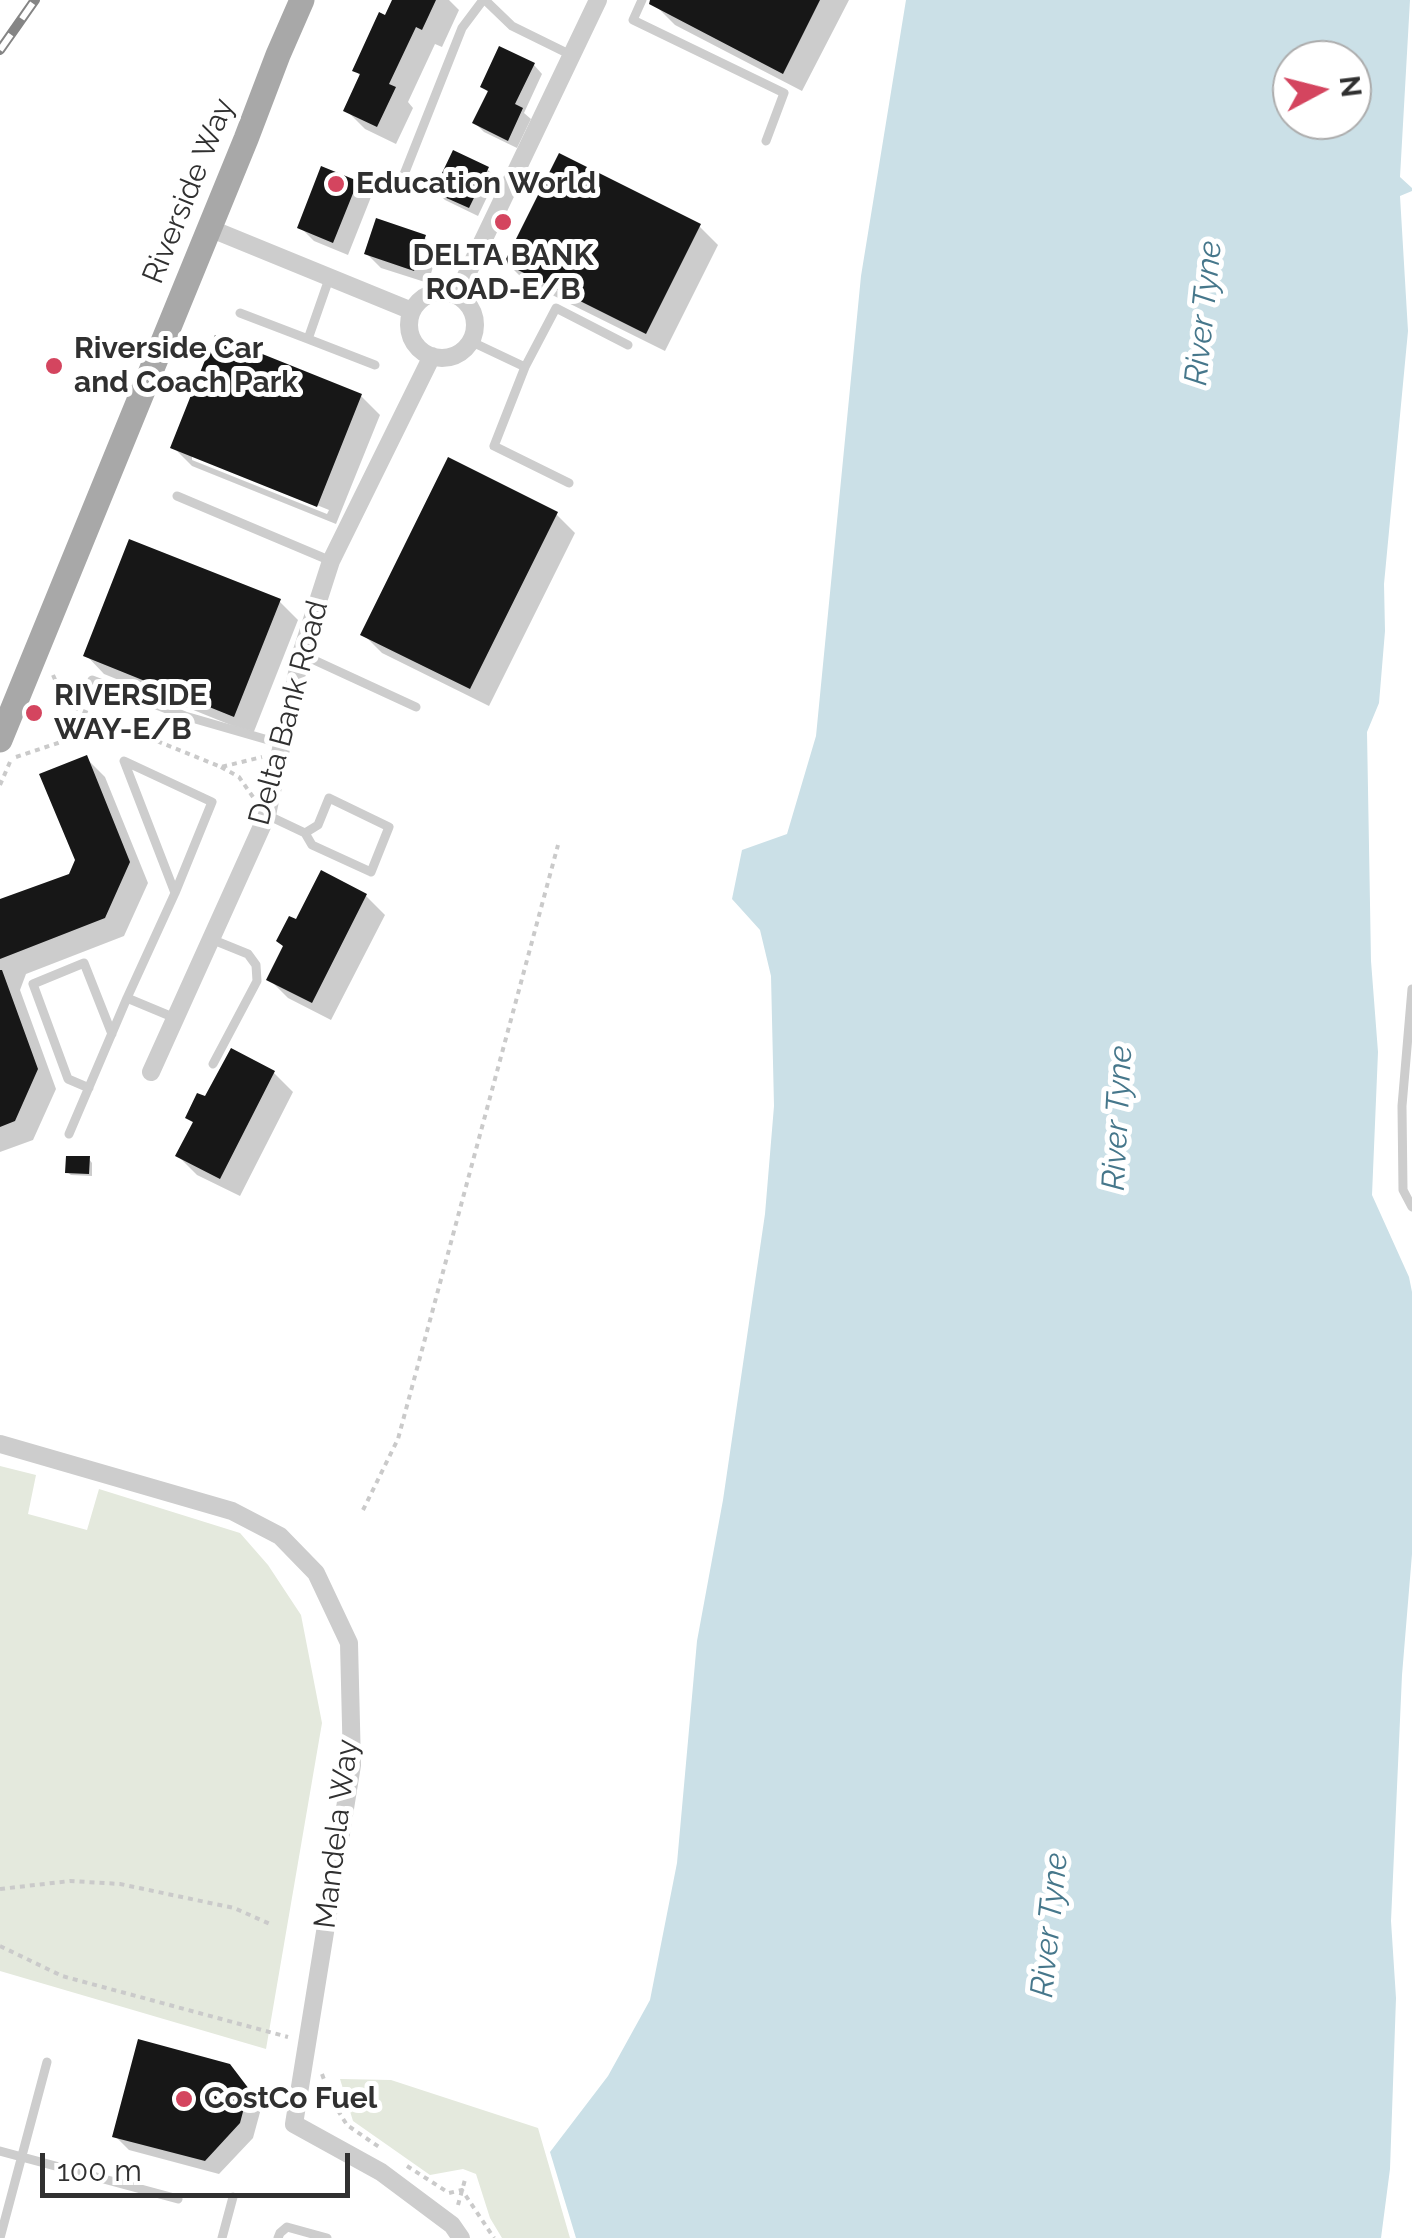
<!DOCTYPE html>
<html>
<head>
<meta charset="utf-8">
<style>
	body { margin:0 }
	#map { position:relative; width:1412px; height:2238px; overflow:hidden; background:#fff; font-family:Raleway,sans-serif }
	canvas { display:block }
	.north { position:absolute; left:1272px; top:40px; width:100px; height:100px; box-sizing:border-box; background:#fff; border:2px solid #acacac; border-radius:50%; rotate:83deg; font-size:28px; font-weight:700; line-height:40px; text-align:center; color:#303030 }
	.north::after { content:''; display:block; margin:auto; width:35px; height:45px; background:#d4455f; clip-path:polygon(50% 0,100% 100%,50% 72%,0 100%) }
	.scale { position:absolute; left:40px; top:2153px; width:310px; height:45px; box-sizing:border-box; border:5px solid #303030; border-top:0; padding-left:12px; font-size:30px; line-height:35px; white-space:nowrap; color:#303030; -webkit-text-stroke:8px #fff; paint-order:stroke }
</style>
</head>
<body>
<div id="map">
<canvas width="1412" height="2238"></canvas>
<div class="north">N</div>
<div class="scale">100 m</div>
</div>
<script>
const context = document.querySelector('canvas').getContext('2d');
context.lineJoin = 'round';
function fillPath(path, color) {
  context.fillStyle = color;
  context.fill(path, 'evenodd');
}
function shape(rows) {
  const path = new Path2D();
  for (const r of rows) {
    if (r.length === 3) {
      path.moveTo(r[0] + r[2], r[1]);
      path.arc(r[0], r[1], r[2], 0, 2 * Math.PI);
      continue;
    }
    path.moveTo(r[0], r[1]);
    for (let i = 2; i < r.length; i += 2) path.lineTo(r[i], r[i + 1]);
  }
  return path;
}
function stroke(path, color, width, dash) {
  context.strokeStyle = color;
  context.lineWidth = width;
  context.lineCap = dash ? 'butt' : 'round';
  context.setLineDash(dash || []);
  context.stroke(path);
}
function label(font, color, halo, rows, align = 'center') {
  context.font = font + ' Raleway,sans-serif';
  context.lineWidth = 10;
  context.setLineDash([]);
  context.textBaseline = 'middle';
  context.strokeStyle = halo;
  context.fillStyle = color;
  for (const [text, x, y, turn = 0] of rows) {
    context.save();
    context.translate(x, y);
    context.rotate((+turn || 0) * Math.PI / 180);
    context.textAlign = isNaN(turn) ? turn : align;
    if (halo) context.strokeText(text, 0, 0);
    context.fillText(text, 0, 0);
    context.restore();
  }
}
fillPath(shape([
	[0,1466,36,1475,28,1514,87,1530,99,1489,240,1533,268,1565,301,1615,322,1723,266,2049,0,1971],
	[340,2079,391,2080,538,2128,570,2238,502,2238,490,2218,476,2174,463,2169,430,2175,353,2121]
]), '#e4e9dd');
fillPath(shape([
	[906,0,1410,0,1400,177,1412,188,1412,191,1400,196,1408,331,1384,584,1385,631,1379,703,1367,732,1371,961,1378,1052,1372,1195,1409,1277,1412,1292,1412,1554,1402,1675,1391,1921,1396,1998,1390,2169,1381,2238,576,2238,550,2152,608,2076,650,2000,677,1863,697,1641,723,1500,765,1214,774,1106,771,976,760,930,732,899,742,850,787,834,816,736,861,276],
	[1292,60,1352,60,1352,120,1292,120]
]), '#cbe0e7');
fillPath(shape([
	[395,0,449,0,459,10,442,47,435,44,408,102,413,108,396,144,365,129,346,110,361,77,355,70],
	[659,0,849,0,802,91,675,25,656,6],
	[534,65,542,74,524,113,531,119,517,148,484,132,475,123,489,93,483,87],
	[487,169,496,178,478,216,445,200,436,191],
	[357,183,371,197,348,255,314,241,300,227],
	[699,226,718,245,665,351,526,282,507,263],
	[424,237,438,251,428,283,381,268,367,254],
	[361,396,380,415,336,524,192,466,173,447],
	[192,454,329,510,327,514,192,460],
	[556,514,575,533,489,706,382,653,363,634],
	[280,602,298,620,253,734,104,674,86,655],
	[86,758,105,777,148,883,124,936,26,974,20,990,56,1089,33,1140,0,1152,0,902,71,876,78,860],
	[366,896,385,915,331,1020,288,998,269,979,297,923],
	[274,1073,293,1092,240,1196,197,1175,178,1156,194,1124,188,1117,206,1100],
	[89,1159,92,1163,92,1176,71,1175,67,1172],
	[229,2066,262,2105,253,2138,219,2174,129,2150,115,2136]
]), '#0003');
fillPath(shape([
	[392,0,436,0,422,30,416,27,389,84,396,87,377,127,343,111,360,74,352,71,379,12,385,15],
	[650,0,820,0,783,74,649,4],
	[499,46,535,63,515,104,523,108,508,141,472,123,488,91,480,87],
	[453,150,489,167,469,208,433,192],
	[559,153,701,224,646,334,504,263],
	[321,166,358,181,333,243,297,228],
	[376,218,426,235,414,271,364,254],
	[215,335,362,394,317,507,170,448],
	[448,457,558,512,470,689,360,635],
	[129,539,281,599,234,717,83,656],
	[87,755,130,862,105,918,0,959,0,899,69,874,75,860,39,774],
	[321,870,367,894,312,1003,266,980,283,946,276,941,289,916,296,919],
	[0,970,2,970,38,1069,15,1121,0,1127],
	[231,1048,275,1071,220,1179,175,1156,193,1122,185,1118,197,1093,205,1096],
	[66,1156,90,1156,89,1174,65,1173],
	[138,2039,230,2064,249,2089,240,2123,205,2161,112,2137]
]), '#171717');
stroke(shape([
	[53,675,66,704,115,724],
	[16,757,115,724,221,767,262,757],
	[221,767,239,777,253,797],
	[0,785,10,762],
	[363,1510,398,1439,558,845],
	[0,1889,70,1881,120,1884,234,1908,270,1924],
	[0,1946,62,1976,288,2037],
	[322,2074,332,2101,347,2125,379,2147],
	[407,2166,449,2193,462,2190,494,2238],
	[458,2205,466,2176]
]), '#cacaca', 4, [5, 5]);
stroke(shape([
	[485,0,512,26,571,55],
	[642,0,633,20,784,93,766,141],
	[401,182,462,28,483,0],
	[330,276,308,339,375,365],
	[240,313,308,339],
	[470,341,525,367],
	[569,483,494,446,525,367,556,308,628,345],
	[177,496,331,561],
	[301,654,416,707],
	[92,680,185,716,282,744],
	[267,815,305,833,318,825,329,798,389,827,371,872,312,845,305,833],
	[175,893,124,761,212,802,175,893,127,998,175,1018],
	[211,939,248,954,256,965,257,981,213,1064],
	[1412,989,1402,1106,1403,1190,1412,1207],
	[89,1088,68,1079,33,984,84,963,112,1034],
	[69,1134,127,998],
	[0,2151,178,2199],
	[0,2238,47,2062],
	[222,2238,233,2197],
	[278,2238,280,2233,287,2227,327,2238]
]), '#cdcdcd', 9);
stroke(shape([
	[209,228,412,311],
	[442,325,33],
	[457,295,598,0],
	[151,1072,267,815,301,654,331,561,432,356],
	[0,1444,232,1511,280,1536,316,1573,349,1643,352,1765,294,2124,381,2172,452,2225,461,2238]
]), '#cdcdcd', 18);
stroke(shape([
	[0,740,246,139,278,55,302,0]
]), '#a8a8a8', 25);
const rail = shape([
	[0,50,35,0]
]);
stroke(rail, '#858585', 10);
stroke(rail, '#fff', 6, [19]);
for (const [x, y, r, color] of [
	[336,184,10,"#d4455f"],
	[503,222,10,"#d4455f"],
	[54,366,10,"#d4455f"],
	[34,713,10,"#d4455f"],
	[184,2099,10,"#d4455f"]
]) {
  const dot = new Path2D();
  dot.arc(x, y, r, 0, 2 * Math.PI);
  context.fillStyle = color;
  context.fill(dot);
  stroke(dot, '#fff', 4);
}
label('bold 30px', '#303030', '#fff', [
	["Education World",356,184],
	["DELTA BANK",503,256,"center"],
	["ROAD-E/B",503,290,"center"],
	["Riverside Car",74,349],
	["and Coach Park",74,383],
	["RIVERSIDE",54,696],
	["WAY-E/B",54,730],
	["CostCo Fuel",204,2099]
], 'left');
label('30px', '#303030', '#fff', [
	["Riverside Way",189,191,-68],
	["Delta Bank Road",289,713,-75],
	["Mandela Way",337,1834,-83]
]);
label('italic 32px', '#46778b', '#fff', [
	["River Tyne",1204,313,-84],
	["River Tyne",1118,1118,-87],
	["River Tyne",1050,1925,-84]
]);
</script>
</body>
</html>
